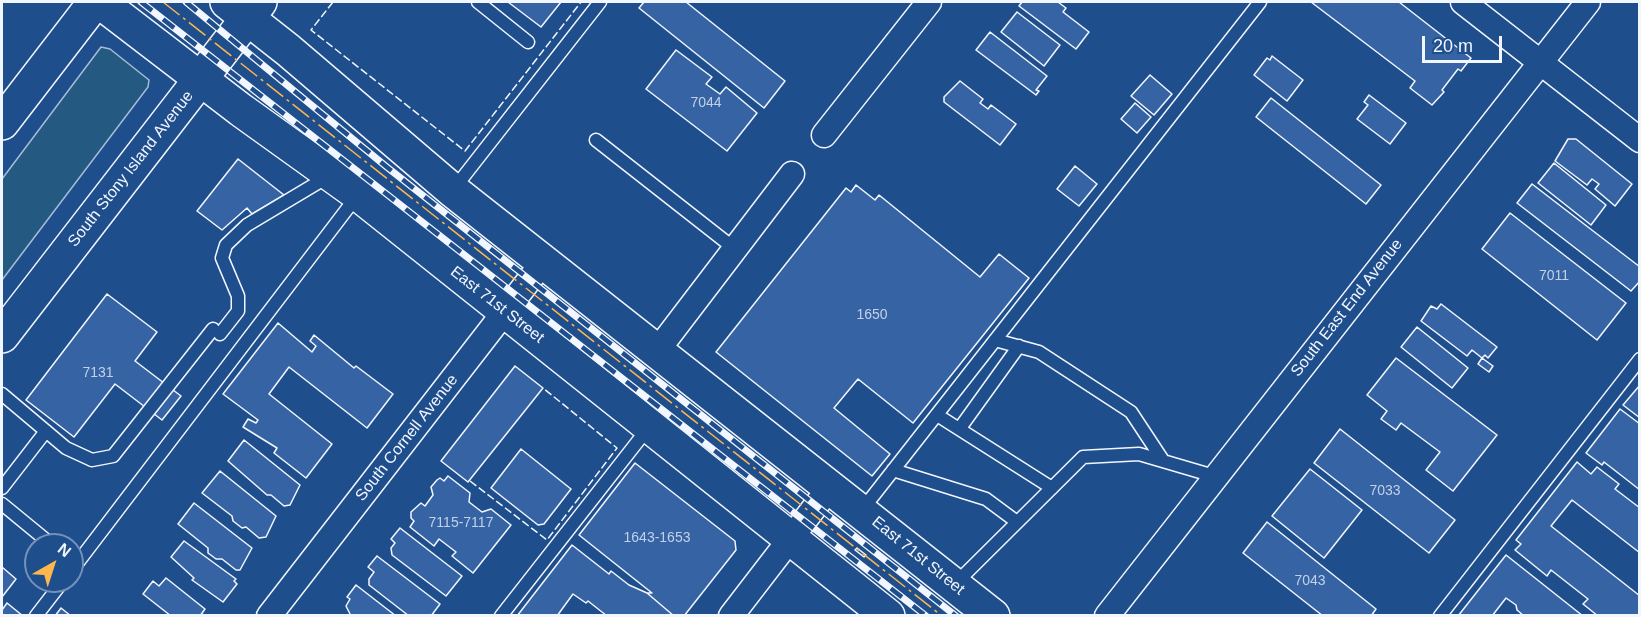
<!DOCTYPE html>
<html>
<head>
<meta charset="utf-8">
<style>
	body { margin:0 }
	#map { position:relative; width:1641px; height:617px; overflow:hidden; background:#1f4e8c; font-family:Helvetica,sans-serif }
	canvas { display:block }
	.frame { position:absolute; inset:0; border:3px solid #f2f6ff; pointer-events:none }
	.north { position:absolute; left:24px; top:533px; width:60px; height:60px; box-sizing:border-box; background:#1f4e8c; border:2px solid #7391ba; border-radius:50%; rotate:39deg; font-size:16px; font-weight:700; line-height:24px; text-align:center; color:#f2f6ff }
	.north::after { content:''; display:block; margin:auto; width:21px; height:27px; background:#ffb74d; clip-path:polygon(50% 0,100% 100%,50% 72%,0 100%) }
	.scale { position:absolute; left:1422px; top:36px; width:80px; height:27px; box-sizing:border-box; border:3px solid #f2f6ff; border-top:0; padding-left:8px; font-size:18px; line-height:21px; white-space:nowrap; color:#f2f6ff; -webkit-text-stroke:4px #1f4e8c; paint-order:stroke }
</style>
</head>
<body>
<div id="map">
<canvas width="1641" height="617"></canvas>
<div class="frame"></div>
<div class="north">N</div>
<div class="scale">20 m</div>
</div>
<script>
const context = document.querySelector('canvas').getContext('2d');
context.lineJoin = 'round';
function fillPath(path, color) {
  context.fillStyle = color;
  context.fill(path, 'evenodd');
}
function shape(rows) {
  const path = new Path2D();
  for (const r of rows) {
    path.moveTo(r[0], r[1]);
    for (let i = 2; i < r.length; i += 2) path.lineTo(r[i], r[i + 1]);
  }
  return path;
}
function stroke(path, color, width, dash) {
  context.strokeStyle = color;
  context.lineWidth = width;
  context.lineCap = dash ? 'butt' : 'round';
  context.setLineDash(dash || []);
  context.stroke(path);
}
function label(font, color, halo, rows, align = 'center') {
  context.font = font + ' Helvetica,sans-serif';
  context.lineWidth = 4.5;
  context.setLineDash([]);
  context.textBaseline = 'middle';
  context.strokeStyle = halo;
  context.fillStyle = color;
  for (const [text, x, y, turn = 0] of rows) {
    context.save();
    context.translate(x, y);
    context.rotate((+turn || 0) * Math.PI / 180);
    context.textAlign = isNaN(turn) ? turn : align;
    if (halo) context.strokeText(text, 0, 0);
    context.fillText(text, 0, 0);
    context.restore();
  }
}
const green = shape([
	[101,47,110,49,149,80,148,87,2,280,2,179,101,47]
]);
fillPath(green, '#245a82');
stroke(green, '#a8bbd7', 1.5);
const building = shape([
	[508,2,561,2,541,27,508,2],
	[644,2,686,2,785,81,764,108,639,8,644,2],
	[1022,2,1058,2,1066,8,1063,12,1089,32,1076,49,1019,6,1022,2],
	[1311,2,1399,2,1471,58,1461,71,1458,69,1442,90,1444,92,1432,105,1410,88,1415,81,1311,2],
	[1017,12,1060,45,1044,66,1001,32,1017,12],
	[990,32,1047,76,1036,90,1039,91,1036,95,976,50,990,32],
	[676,50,712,77,706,84,720,94,726,87,757,113,727,151,646,89,676,50],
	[1272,56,1303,80,1287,101,1254,75,1267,58,1270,60,1272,56],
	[1150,75,1172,94,1154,115,1131,96,1150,75],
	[960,81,983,99,980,103,988,109,991,105,1016,124,1000,145,944,102,944,97,960,81],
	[1369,95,1406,123,1390,144,1357,119,1368,105,1364,102,1369,95],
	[1271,98,1381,185,1366,204,1256,117,1271,98],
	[1135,103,1151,117,1137,133,1121,119,1135,103],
	[1568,139,1576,139,1632,184,1615,206,1595,189,1599,184,1592,179,1587,185,1555,161,1568,139],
	[238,159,284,195,252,214,247,208,222,230,197,211,238,159],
	[1554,163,1606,205,1591,225,1538,183,1554,163],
	[1075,166,1097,184,1079,206,1057,189,1075,166],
	[1532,184,1640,267,1640,281,1631,291,1517,203,1532,184],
	[856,185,875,200,879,195,980,277,999,254,1029,278,913,423,858,379,834,408,890,454,872,476,716,352,846,188,851,192,856,185],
	[1510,213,1626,303,1597,340,1482,249,1510,213],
	[107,294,157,332,135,361,181,396,162,420,115,384,74,437,26,400,107,294],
	[1441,304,1497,347,1488,358,1485,355,1482,358,1472,350,1467,356,1421,321,1431,306,1437,309,1441,304],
	[278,323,312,352,316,346,310,341,314,335,354,368,356,366,393,394,367,428,289,367,269,394,332,444,306,478,274,453,277,448,243,427,248,419,256,423,258,420,223,394,278,323],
	[1417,327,1468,368,1452,388,1401,347,1417,327],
	[1396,358,1497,435,1453,491,1426,470,1440,452,1401,423,1396,430,1381,419,1387,411,1367,395,1396,358],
	[1482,358,1493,366,1489,372,1478,364,1482,358],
	[515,366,543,388,468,482,441,461,515,366],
	[1640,385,1640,418,1623,405,1640,385],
	[1620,409,1640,424,1640,490,1604,462,1602,465,1586,453,1620,409],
	[1340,429,1455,520,1429,553,1314,463,1340,429],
	[244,440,300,485,290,505,284,506,271,495,267,495,228,461,244,440],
	[521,449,571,489,544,524,538,525,491,488,521,449],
	[1577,462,1591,474,1597,467,1619,484,1615,489,1640,508,1640,553,1572,500,1551,526,1640,596,1640,616,1598,616,1583,604,1588,599,1551,570,1547,576,1515,550,1521,544,1516,540,1577,462],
	[635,463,735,541,736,550,684,616,674,616,647,593,652,593,579,535,635,463],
	[1310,469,1362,510,1324,558,1272,516,1310,469],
	[220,471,276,516,266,537,259,538,246,527,242,528,233,521,232,516,202,493,220,471],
	[448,476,470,493,469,502,482,512,491,509,511,525,473,573,452,556,456,552,439,539,434,546,410,527,414,521,411,518,411,512,421,503,425,506,433,495,431,487,437,480,440,478,444,481,448,476],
	[194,503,252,548,240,570,236,570,222,559,216,559,208,553,208,548,178,524,194,503],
	[1267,522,1376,609,1371,616,1323,616,1243,553,1267,522],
	[400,528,462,576,446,596,392,555,391,548,395,543,391,539,400,528],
	[184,541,236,579,234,581,237,584,223,602,192,580,194,578,171,557,184,541],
	[572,545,609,574,611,571,629,585,647,593,674,616,607,616,588,601,586,603,573,594,557,616,517,616,572,545],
	[857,548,866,555,864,557,855,550,857,548],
	[1506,555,1583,616,1524,616,1517,610,1516,605,1506,598,1492,616,1458,616,1506,555],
	[377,556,440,604,431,616,409,616,369,585,369,579,374,572,368,567,377,556],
	[2,567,16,579,2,597,2,567],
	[166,578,205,609,200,616,171,616,143,594,153,581,159,586,166,578],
	[356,585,396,616,351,616,346,606,350,599,347,597,356,585],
	[7,603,23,616,2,616,2,610,7,603],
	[61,608,71,616,55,616,61,608]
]);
fillPath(building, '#3563a3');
stroke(building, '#f2f6ff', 1.5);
const service = shape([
	[478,2,528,42],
	[596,140,735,249],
	[453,190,600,2],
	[220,334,238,311,238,296,222,258,226,245,247,225,329,176],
	[995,340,1039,352,1131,412,1162,459],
	[2,394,66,448,92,460,113,456,213,329],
	[937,415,1052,488],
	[960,428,1019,346],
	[893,470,986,499,1017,522],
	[2,488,46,431],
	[2,504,52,545],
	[862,510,1260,2],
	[72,570,357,196],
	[954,585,1083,457,1139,454,1214,476],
	[36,616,63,581],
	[501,616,649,427],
	[1440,616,1640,359]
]);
const minor = shape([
	[1463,2,1640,140],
	[824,135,929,2],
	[657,351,792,174],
	[269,616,544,261],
	[731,616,831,486],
	[1107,616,1588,2]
]);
const secondary = shape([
	[100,2,241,110,358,194,888,616],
	[227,2,288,50,452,190,993,616]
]);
const trunk = shape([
	[2,123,95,2],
	[2,336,260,2]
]);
stroke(service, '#f2f6ff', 15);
stroke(minor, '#f2f6ff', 27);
stroke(secondary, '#f2f6ff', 36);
stroke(trunk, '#f2f6ff', 36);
stroke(service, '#1f4e8c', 12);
stroke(minor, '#1f4e8c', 24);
stroke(secondary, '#1f4e8c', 33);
stroke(trunk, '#1f4e8c', 33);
const rail = shape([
	[141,2,926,616],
	[186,2,388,168,956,616]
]);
stroke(rail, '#f2f6ff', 7);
stroke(rail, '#1f4e8c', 4.5, [14]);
stroke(shape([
	[333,2,311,30,465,151,581,2],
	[470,481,547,540,617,448,543,388]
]), '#f2f6ff', 1.5, [8, 3]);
stroke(shape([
	[163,2,942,616]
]), '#ffb74d', 1.5, [21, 4.5, 3, 4.5]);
label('14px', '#c3d1e8', null, [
	["7044",706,103],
	["7011",1554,276],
	["1650",872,315],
	["7131",98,373],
	["7033",1385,491],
	["7115-7117",461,523],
	["1643-1653",657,538],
	["7043",1310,581]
]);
label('16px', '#f2f6ff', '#1f4e8c', [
	["South Stony Island Avenue",131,169,-52],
	["East 71st Street",497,305,38],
	["South East End Avenue",1347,308,-52],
	["South Cornell Avenue",407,438,-52],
	["East 71st Street",918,556,39]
]);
</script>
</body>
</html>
